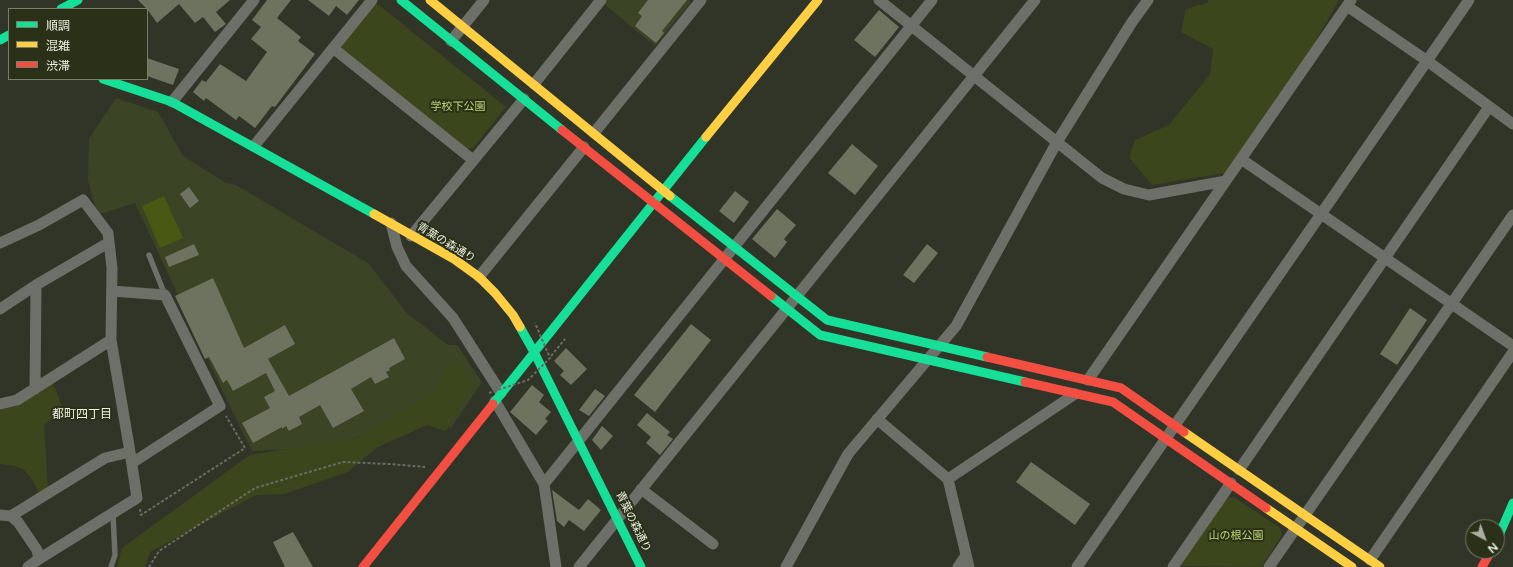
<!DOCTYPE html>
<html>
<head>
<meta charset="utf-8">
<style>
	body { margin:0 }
	#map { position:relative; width:1513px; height:567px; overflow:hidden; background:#313528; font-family:"Varela Round","Noto Sans JP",sans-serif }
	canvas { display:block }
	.legend { position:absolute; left:8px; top:8px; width:140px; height:72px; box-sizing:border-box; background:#2a3118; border:1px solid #787e69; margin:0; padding:5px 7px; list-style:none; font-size:12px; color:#ecf1e2 }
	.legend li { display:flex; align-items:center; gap:8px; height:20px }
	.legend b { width:20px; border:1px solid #787e69 }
	.north { position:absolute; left:1465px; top:519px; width:40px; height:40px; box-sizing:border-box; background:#2a3118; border:1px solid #787e69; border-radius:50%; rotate:139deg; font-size:11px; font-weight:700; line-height:16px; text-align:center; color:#ecf1e2 }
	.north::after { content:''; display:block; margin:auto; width:14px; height:18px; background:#abafa1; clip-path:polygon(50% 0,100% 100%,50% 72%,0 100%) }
</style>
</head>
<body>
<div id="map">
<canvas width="1513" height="567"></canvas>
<ul class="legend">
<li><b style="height:5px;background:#16e098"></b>順調</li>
<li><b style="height:5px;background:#ffcf43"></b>混雑</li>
<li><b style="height:5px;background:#f24e42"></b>渋滞</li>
</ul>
<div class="north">N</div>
</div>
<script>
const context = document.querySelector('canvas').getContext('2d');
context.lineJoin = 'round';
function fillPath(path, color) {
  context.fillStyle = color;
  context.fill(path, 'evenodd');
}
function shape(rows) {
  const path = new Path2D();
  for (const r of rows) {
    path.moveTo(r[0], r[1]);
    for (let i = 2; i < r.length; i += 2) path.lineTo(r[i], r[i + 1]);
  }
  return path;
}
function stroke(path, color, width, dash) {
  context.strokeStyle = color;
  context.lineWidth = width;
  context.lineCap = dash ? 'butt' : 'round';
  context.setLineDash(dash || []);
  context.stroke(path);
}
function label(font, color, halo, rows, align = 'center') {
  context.font = font + ' "Varela Round","Noto Sans JP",sans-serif';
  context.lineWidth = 4;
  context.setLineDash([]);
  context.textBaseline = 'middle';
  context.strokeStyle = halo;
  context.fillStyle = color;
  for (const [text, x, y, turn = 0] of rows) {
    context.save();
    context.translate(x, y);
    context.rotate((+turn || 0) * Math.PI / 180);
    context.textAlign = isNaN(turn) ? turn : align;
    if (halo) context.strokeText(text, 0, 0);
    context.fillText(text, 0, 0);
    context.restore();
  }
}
fillPath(shape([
	[605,0,689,0,691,2,655,46,603,3],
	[116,98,158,112,183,156,226,183,236,185,368,263,407,313,448,345,457,345,482,382,451,428,418,410,333,447,252,451,226,398,135,203,97,215,88,179,89,139]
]), '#3b4425');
fillPath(shape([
	[1209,0,1339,0,1315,42,1225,173,1152,185,1129,158,1135,140,1169,125,1210,74,1213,49,1181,32,1186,9,1207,3],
	[375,2,506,107,473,148,461,149,343,53,341,42],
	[451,364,462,365,473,383,446,431,427,425,376,448,348,472,284,494,256,495,150,552,145,567,117,567,122,548,250,455,355,438,432,393,443,379,444,372],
	[53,383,63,409,44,425,48,488,39,494,33,481,24,470,15,466,0,464,0,407,14,407],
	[1234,497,1280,528,1282,535,1261,567,1182,566,1181,561,1224,499]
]), '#3b461c');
fillPath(shape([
	[164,196,183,238,160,248,142,206]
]), '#495914');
fillPath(shape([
	[138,0,230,0,216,12,226,24,215,32,203,17,195,23,179,4,157,23,147,9],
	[267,0,291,0,277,18,301,37,298,41,315,54,275,107,272,106,255,128,239,116,236,120,206,98,204,101,193,92,202,80,206,82,220,64,246,81,267,52,251,39,261,27,252,20],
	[308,0,359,0,347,15,336,6,329,16],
	[648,0,687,0,662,31,664,33,656,43,635,26,642,16,638,13],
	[879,10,899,27,875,57,854,40],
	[147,58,179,69,173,85,147,76],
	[852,144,878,166,855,195,828,173],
	[189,187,199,201,190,208,180,194],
	[735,191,749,202,734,223,719,211],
	[777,209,796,225,784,239,787,242,775,258,752,239],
	[194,244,199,255,169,267,165,257],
	[927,244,938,253,914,283,903,275],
	[213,278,244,348,285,325,295,344,268,359,289,396,394,338,405,359,389,368,390,370,386,372,389,377,375,384,371,377,351,389,364,411,333,428,320,405,299,417,302,424,289,431,286,426,282,429,282,427,253,443,242,423,270,408,264,397,275,391,266,373,233,391,227,380,223,383,209,357,205,359,175,296],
	[1410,308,1427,320,1397,365,1380,354],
	[691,324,711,340,655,412,634,395],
	[566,348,587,369,571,385,560,375,564,371,554,361],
	[532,385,544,395,539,402,551,412,545,419,548,421,536,435,510,412],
	[595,389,605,396,589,416,579,410],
	[647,413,670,432,667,435,673,439,660,455,646,443,651,437,637,425],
	[602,426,613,436,601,450,592,440],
	[1031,462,1090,504,1075,525,1016,482],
	[552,490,579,510,588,499,601,510,584,531,569,520,564,527,557,521],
	[293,532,313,567,285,567,273,542]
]), '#6d735f');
stroke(shape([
	[551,356,565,339],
	[140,509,141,515,245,448,226,416],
	[149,567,159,551,255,488,343,462,389,464,425,467]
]), '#696b65', 2, [3, 2]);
stroke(shape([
	[149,255,165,295],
	[111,567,115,555,113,514]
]), '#6d6f69', 5.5);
stroke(shape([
	[879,0,1102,178,1124,189,1149,195,1226,181],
	[1347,6,1426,60,1513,124],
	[451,41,484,0],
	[333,48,473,160],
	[534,84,601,0],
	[172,102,254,0],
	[594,133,701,0],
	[254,146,372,0],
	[1241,159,1513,346],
	[391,223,397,247,406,266,453,318,501,393],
	[411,236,524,99],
	[0,243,39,225,83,200,108,233,112,268,111,340,130,452,137,498,39,559],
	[479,277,584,147],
	[112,291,165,295,220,406,132,463],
	[0,309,36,285,108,243],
	[1088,380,1351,0],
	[35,389,36,285],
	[495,401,544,484,556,567],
	[0,404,17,400,111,340],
	[877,419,948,479,969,567],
	[1239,470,1489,107],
	[948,479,1075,394],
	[544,484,932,0],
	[641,489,713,544],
	[0,515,11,516,105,458,130,452],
	[11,516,18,522,37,550,39,559,28,567],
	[1370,560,1513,352],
	[579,567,1035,0],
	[786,567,848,454,956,326,1057,142,1132,22,1148,0],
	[958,567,966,555],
	[1077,567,1469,0],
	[1173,567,1231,483],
	[1269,567,1513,215]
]), '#6d6f69', 11);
stroke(shape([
	[401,0,562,130],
	[61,9,78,0],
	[0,40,9,35],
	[103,79,172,102,374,214],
	[670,196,827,320,987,357],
	[771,296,820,335,1025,382],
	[520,327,534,352,641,567],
	[493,404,706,137],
	[1497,540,1513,503]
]), '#16e098', 9);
stroke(shape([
	[430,0,670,196],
	[706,137,818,0],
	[374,214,454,259,479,277,495,293,513,315,520,327],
	[1184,432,1380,567],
	[1266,508,1352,567]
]), '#ffcf43', 9);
stroke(shape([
	[562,130,771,296],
	[987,357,1121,388,1184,432],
	[1025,382,1113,402,1266,508],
	[363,567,493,404],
	[1482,567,1491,551]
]), '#f24e42', 9);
stroke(shape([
	[489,393,528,380,550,358,535,323]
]), '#696b65', 2, [3, 2]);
label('11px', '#bbd673', '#2a3118', [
	["学校下公園",458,107],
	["山の根公園",1236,536]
]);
label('11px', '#ecf1e2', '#2a3118', [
	["青葉の森通り",446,243,31],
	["青葉の森通り",633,522,64]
]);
label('12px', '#ecf1e2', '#2a3118', [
	["都町四丁目",82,415]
]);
</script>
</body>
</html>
